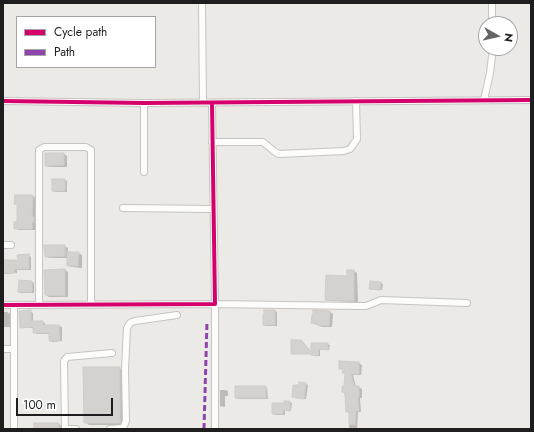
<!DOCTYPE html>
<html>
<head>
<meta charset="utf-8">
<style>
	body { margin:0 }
	#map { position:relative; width:534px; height:432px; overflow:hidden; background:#eceae6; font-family:Jost,sans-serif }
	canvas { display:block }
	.frame { position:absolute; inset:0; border:4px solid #1e1e1e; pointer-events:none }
	.legend { position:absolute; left:16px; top:16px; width:140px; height:52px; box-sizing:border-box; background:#fff; border:1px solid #a5a5a5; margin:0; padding:5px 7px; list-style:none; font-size:12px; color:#1e1e1e }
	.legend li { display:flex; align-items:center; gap:8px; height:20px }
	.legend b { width:20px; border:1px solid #a5a5a5 }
	.north { position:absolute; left:478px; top:16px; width:40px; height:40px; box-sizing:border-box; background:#fff; border:1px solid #a5a5a5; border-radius:50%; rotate:98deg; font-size:11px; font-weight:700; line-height:16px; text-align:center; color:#1e1e1e }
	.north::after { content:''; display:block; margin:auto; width:14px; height:18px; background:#666564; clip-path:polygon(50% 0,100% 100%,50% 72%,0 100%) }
	.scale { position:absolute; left:16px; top:398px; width:97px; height:18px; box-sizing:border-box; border:2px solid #1e1e1e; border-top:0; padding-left:5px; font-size:12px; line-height:14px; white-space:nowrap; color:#1e1e1e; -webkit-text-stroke:3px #fff; paint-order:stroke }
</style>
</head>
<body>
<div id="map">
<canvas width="534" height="432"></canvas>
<div class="frame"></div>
<ul class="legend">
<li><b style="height:5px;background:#d6006c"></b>Cycle path</li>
<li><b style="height:5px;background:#8e44ad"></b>Path</li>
</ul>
<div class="north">N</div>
<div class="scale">100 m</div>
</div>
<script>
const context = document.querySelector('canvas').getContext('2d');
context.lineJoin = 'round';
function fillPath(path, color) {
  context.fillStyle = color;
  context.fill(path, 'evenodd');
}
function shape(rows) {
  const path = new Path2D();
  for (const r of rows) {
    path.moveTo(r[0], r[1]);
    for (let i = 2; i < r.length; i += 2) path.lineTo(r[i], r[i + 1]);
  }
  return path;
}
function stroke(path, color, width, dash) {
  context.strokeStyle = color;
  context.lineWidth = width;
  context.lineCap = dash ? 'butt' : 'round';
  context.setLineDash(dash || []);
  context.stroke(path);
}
fillPath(shape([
	[64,154,67,156,67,167,49,167,46,165],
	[65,180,67,181,67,192,55,192,53,190],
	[33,196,36,198,36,218,38,220,38,224,35,224,35,230,19,230,15,228,18,223,18,205,15,203],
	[64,246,68,248,68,253,78,253,82,255,82,268,71,267,68,265,68,258,49,258,46,256],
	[28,255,31,257,31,270,17,270,17,273,3,274,3,261,19,261],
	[65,270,68,272,68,297,49,297,46,295,45,271],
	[354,271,357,273,358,302,330,301,326,299],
	[20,281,32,282,34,283,34,293,21,293,19,292],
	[381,283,383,284,382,290,372,290,370,289],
	[30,311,33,313,33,322,42,322,45,323,45,326,59,326,62,327,62,341,52,342,50,340,50,334,37,334,34,332,34,328,24,328,21,327],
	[275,311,277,312,277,326,266,326,264,325],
	[3,312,7,312,10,314,10,327,3,327],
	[330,312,333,314,332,327,322,327,312,323],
	[301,341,303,342,312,353,327,344,330,345,329,350,320,350,320,356,314,356,312,354,294,354,292,353],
	[340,362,359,363,362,365,361,375,353,375,356,387,359,387,362,389,362,398,360,398,361,412,358,412,357,429,349,429,350,413,347,411,345,393,343,392,345,387,346,374,343,372,344,370,340,368],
	[119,368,124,371,124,425,89,425,85,422],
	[306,384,308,385,306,399,295,398,293,397,300,386],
	[265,387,267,388,268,399,238,399,236,398],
	[220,390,225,390,228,391,228,396,225,396,225,407,220,406],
	[289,402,292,403,291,411,285,411,285,415,275,415,273,414,285,404],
	[59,424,62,426,62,429,35,429]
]), '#0003');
const building = shape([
	[45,153,64,153,64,165,45,166,45,153],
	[52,179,65,179,65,191,52,191,52,179],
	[15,195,33,195,32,217,34,217,34,222,32,222,32,229,14,229,14,222,17,222,17,204,14,204,15,195],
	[44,245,65,245,65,256,45,257,44,245],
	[67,252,79,252,78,266,67,266,67,252],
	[29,254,29,269,14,269,15,273,3,273,3,260,18,260,17,255,29,254],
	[65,269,65,296,45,295,44,270,65,269],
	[347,270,354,270,354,301,325,300,326,275,347,276,347,270],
	[19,280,32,281,32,292,18,292,19,280],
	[370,281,381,282,380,290,369,289,370,281],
	[31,310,31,321,43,321,43,325,59,325,60,340,49,341,49,333,33,333,33,327,20,328,19,311,31,310],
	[264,310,275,310,275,325,263,325,263,315,264,315,264,310],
	[313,310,330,311,329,326,318,325,318,324,311,323,312,315,313,315,313,310],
	[291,340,301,340,311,352,311,343,328,343,328,350,319,349,318,356,311,355,311,354,291,354,291,340],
	[339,361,359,362,359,374,351,374,354,386,359,386,359,397,358,397,359,411,356,411,355,425,349,424,349,412,346,412,345,395,344,392,342,392,342,386,344,386,345,373,342,373,343,369,339,369,339,361],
	[83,367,120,367,120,423,84,423,83,367],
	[299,382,306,383,304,399,292,397,293,385,299,385,299,382],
	[235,386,266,386,266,398,235,398,235,386],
	[284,401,290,401,290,411,283,410,283,414,272,414,272,403,284,403,284,401],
	[34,423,59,423,59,429,34,429,34,423]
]);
fillPath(building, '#d4d2cf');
stroke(building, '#d0ccc7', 1);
const minor = shape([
	[202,3,203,103],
	[492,3,492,24],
	[484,100,490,73,493,48],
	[3,101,144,103,531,100],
	[144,103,144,172],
	[212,142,263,142,275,152,279,154,344,151,350,149,353,145,357,139,356,101],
	[123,208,213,209],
	[3,245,11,245],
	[3,305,215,304,212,103],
	[14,305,14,429],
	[39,305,39,150,44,147,86,147,91,150,91,305],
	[3,349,14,349],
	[65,429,64,361,67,357,112,353],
	[65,429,76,429],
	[110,429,123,428,126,421,125,369,127,328,130,323,135,321,177,315],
	[215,429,215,304,358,306,366,306,381,300,467,303]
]);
stroke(minor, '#c5c4c2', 8);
stroke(minor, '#fcfcfb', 6);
stroke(shape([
	[204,429,207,321]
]), '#8e44ad', 3, [6, 3]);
stroke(shape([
	[3,101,144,103,531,100],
	[3,305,215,304,212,103]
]), '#d6006c', 4);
</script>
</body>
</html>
